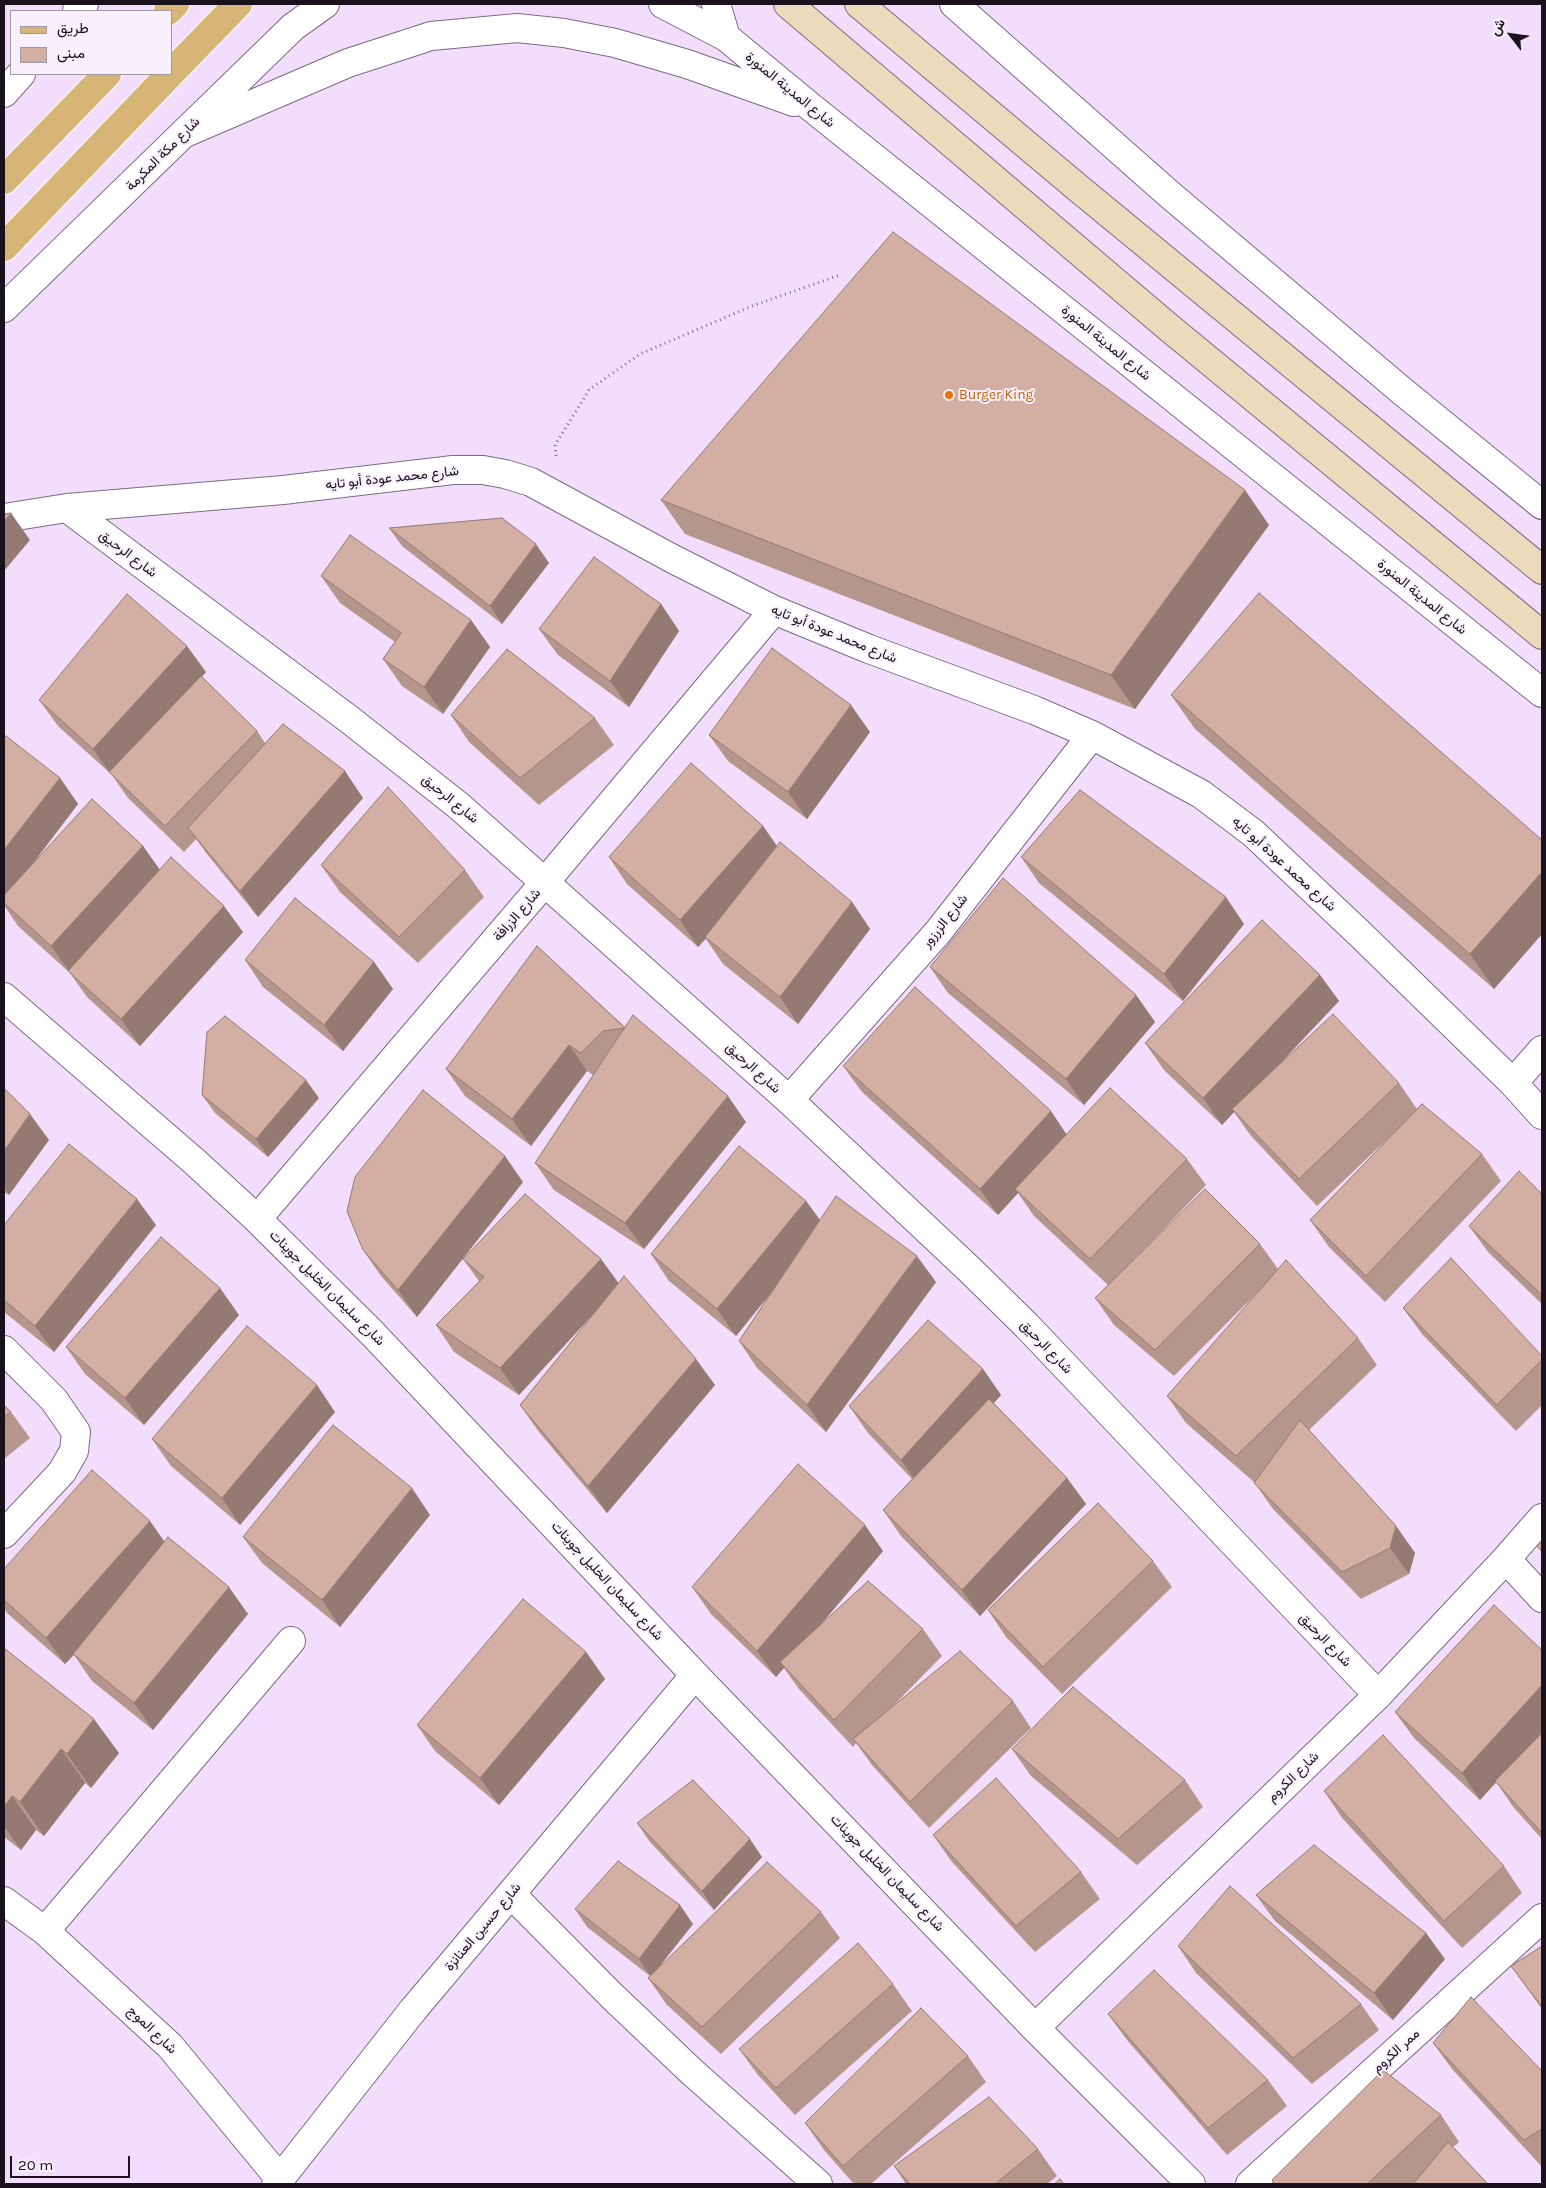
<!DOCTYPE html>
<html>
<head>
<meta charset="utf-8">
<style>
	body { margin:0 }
	#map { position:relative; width:1546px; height:2188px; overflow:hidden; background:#f2defc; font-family:Karla,Vazirmatn,sans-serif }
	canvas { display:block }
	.frame { position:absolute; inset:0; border:5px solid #19121c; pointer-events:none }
	.legend { position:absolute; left:10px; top:10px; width:162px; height:65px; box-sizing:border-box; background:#f8f0fc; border:1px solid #9f97a2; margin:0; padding:6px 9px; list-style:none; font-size:15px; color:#19121c }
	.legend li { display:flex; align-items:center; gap:10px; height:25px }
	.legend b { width:25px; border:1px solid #9f97a2 }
	.north { position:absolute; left:1486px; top:10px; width:50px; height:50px; -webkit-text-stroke:4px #f8f0fc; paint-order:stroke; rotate:300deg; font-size:14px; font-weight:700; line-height:20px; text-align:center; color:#19121c }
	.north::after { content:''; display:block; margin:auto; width:18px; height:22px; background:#19121c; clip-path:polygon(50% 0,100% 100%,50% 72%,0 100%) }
	.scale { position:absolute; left:10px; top:2156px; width:120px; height:22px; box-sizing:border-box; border:2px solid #19121c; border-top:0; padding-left:6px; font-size:15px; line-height:18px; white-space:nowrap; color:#19121c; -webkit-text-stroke:4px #f8f0fc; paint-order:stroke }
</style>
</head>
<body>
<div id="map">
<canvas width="1546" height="2188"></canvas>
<div class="frame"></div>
<ul class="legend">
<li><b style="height:6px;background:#d6b577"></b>طريق</li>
<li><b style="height:14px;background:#d3aea3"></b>مبنى</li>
</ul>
<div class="north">ش</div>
<div class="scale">20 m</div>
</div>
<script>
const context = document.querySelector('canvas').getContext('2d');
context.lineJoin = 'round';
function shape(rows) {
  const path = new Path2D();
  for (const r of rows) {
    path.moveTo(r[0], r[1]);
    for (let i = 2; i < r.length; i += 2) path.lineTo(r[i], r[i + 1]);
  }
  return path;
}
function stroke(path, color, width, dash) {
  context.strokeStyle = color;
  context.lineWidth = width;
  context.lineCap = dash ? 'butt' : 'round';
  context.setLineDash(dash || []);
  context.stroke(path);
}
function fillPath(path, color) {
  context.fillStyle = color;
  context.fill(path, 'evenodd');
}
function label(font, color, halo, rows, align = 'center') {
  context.font = font + ' Karla,Vazirmatn,sans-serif';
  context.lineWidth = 4;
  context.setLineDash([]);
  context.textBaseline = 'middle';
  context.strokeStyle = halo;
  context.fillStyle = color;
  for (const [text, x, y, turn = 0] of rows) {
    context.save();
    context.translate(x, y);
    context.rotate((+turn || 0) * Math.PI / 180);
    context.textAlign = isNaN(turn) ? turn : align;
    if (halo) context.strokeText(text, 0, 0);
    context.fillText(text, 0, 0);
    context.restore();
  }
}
const minor = shape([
	[67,508,350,720,459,806,789,1100,969,1269,1027,1326,1378,1695],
	[4,518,67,508,283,490,453,470,483,470,505,474,531,482,673,559,774,610,869,649,1034,710,1092,735,1201,794,1253,833,1359,933,1513,1083,1542,1115],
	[4,997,195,1162,257,1219,373,1334,695,1675,1035,2028,1191,2184],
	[1513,1083,1542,1050],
	[789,1100,938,932,1092,735],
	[257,1219,545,882,774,610],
	[4,1350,54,1400,76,1432,74,1451,62,1472,4,1534],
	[1506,1559,1542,1598],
	[511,1894,612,1996,691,2071,818,2184],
	[4,1901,45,1931,170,2046,280,2179],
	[45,1931,291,1641],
	[1035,2028,1378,1695,1506,1559,1542,1518],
	[276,2184,413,2010,695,1675],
	[1250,2184,1542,1918]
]);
const tertiary = shape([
	[663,4,726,37,812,108,1542,693],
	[716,4,726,37],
	[954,4,1169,194,1402,391,1542,505],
	[77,11,84,4],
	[4,93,21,74],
	[183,134,348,63,431,36,517,28,564,33,615,43,687,64,794,102],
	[4,308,293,27,325,4]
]);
const secondary = shape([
	[788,4,1167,326,1542,635],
	[859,4,1078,188,1542,570]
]);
const primary = shape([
	[168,11,175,4],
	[171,73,238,4],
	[4,180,107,74],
	[4,247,170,74]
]);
stroke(minor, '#7b6a84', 30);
stroke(tertiary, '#7b6a84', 30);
stroke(secondary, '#7b6a84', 30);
stroke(primary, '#fff', 30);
stroke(shape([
	[556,456,555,445,589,390,640,354,752,306,840,275]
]), '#7d7083', 3, [1, 4]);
stroke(minor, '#fff', 28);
stroke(tertiary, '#fff', 28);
stroke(secondary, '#ebdabb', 28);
stroke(primary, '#d6b577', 28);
fillPath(shape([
	[661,500,1269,525,1135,709,685,534],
	[389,528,549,563,502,624,402,546],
	[321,576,471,620,490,647,443,714,402,686,383,659,395,642,340,603],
	[661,604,679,631,629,707,558,655,539,629],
	[206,672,202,677,257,731,265,743,363,798,258,917,207,854,196,839,184,852,128,798,112,775,58,726,39,700],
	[1171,695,1542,840,1542,934,1494,989,1195,729],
	[451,715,595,718,614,745,539,805,469,742],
	[870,732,807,819,728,761,709,735],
	[4,738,60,778,78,804,35,861,143,846,160,870,243,932,140,1046,87,997,70,973,18,926,4,905],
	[763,826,777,846,852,902,870,929,798,1024,723,964,706,939,698,947,627,884,609,857],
	[1021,857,1244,924,1183,1001,1039,883],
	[321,865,465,870,484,897,418,963,340,892],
	[537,946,625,1027,746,1122,644,1249,554,1190,535,1163,593,1075,587,1071,531,1146,465,1096,446,1069],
	[245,960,374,962,393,989,343,1051,263,987],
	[930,967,1136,995,1155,1022,1084,1105,948,993],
	[1320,975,1339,1001,1276,1068,1399,1083,1417,1109,1482,1154,1501,1181,1385,1302,1329,1247,1310,1220,1398,1129,1317,1206,1251,1136,1234,1112,1222,1125,1164,1070,1145,1043],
	[843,1066,1067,1134,1187,1159,1206,1185,1136,1258,1260,1244,1278,1269,1358,1338,1377,1365,1309,1430,1396,1526,1415,1553,1409,1574,1361,1599,1273,1509,1254,1482,1186,1423,1167,1396,1259,1291,1174,1376,1114,1325,1095,1298,1108,1285,1034,1216,1018,1193,998,1215,862,1092],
	[4,1088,49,1140,9,1195,4,1192],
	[202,1095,319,1098,268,1157,215,1113],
	[523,1182,417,1317,381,1276,363,1250],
	[1542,1194,1542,1304,1488,1252,1469,1226],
	[806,1201,820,1220,936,1282,826,1432,757,1368,739,1341,772,1291,736,1336,669,1281,651,1254],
	[4,1225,156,1225,54,1352,4,1312],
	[463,1259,618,1283,715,1385,607,1513,539,1432,520,1405,596,1311,519,1395,454,1352,436,1325,479,1281],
	[1403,1308,1542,1356,1542,1405,1516,1431,1422,1334],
	[239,1315,144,1425,85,1374,66,1347],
	[983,1369,1001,1395,994,1403,1067,1478,1086,1504,980,1616,901,1536,883,1510,912,1479,868,1433,849,1406],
	[4,1405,11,1412,30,1438,4,1459],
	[335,1412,240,1525,171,1466,152,1439],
	[430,1515,340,1627,262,1563,243,1537],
	[164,1542,248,1614,153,1730,92,1681,74,1655,65,1664,7,1613,4,1608,4,1569],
	[883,1551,823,1622,923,1629,942,1656,890,1709,1013,1701,1031,1728,929,1828,872,1765,856,1743,853,1747,799,1689,784,1668,776,1677,711,1614,692,1587],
	[1153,1561,1172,1587,1062,1694,1006,1637,988,1610],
	[4,1648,119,1753,91,1788,85,1783,44,1836,36,1830,21,1850,4,1837],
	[586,1652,605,1679,499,1805,435,1751,417,1725],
	[1395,1712,1542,1733,1542,1839,1514,1808,1496,1782,1480,1800,1414,1738],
	[1012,1749,1185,1780,1203,1807,1137,1865,1031,1776],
	[1324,1791,1504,1866,1522,1893,1462,1948,1342,1818],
	[637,1823,762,1857,714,1910,650,1842],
	[933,1835,1081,1872,1100,1899,1035,1952,952,1862],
	[1256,1895,1445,1959,1393,2020,1275,1921],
	[575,1909,693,1924,658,1968,821,1912,840,1938,721,2054,667,2005,648,1978,650,1976,587,1927],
	[1178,1946,1361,2004,1379,2030,1312,2084,1196,1973],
	[1542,1946,1542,2009,1511,1966],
	[893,1984,912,2011,795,2115,758,2075,739,2049],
	[1108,2014,1268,2080,1287,2106,1227,2155,1127,2040],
	[1433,2043,1542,2071,1542,2167,1452,2069],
	[968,2056,986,2082,871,2184,854,2184,824,2150,805,2123],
	[1441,2115,1459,2142,1453,2147,1488,2184,1275,2184],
	[1038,2149,1057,2176,1047,2184,906,2184,894,2166]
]), '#b5968c');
fillPath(shape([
	[1245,490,1269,525,1135,709,1111,675],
	[11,513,30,540,4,571,4,522],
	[536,544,549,563,502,624,490,606],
	[661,604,679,631,629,707,610,681],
	[471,620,490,647,443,714,424,687],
	[187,646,206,672,113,775,109,772,112,776,93,749],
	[851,705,870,732,807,819,788,792],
	[345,771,363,798,258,917,240,891],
	[60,778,78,804,4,901,4,850],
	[763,826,781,852,698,947,680,920],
	[143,846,162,873,69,971,51,946],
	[1542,872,1542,934,1494,989,1470,954],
	[1226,897,1244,924,1183,1001,1164,974],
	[852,902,870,929,798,1024,780,997],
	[224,906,243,932,140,1046,121,1019],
	[374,962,393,989,343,1051,324,1025],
	[1320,975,1339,1001,1234,1112,1232,1109,1234,1112,1222,1125,1203,1098],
	[1136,995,1155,1022,1084,1105,1066,1079],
	[569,1045,587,1071,531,1146,512,1119],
	[306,1080,319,1098,268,1157,256,1139],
	[728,1096,746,1122,644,1249,625,1223],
	[1051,1111,1069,1138,1015,1189,1018,1193,998,1215,980,1189],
	[30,1114,49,1140,9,1195,4,1187,4,1151],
	[505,1156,523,1182,417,1317,398,1290],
	[137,1199,156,1225,54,1352,35,1326],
	[806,1201,825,1227,736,1336,717,1309],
	[917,1256,936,1282,826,1432,807,1405],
	[601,1259,620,1285,519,1395,500,1368],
	[220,1288,239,1315,144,1425,125,1398],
	[696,1359,715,1385,607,1513,588,1486],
	[983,1369,1001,1395,919,1486,901,1460],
	[317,1385,335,1412,240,1525,222,1498],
	[1067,1478,1086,1504,980,1616,962,1590],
	[412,1488,430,1515,340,1627,322,1600],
	[150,1521,169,1548,65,1664,46,1638],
	[865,1525,883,1551,785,1667,780,1662,784,1668,776,1677,757,1651],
	[1396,1526,1415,1553,1409,1574,1390,1548],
	[229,1587,248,1614,153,1730,134,1703],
	[586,1652,605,1679,499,1805,480,1778],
	[1542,1685,1542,1732,1480,1800,1462,1773],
	[94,1719,119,1753,91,1788,67,1754],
	[61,1749,85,1783,44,1836,20,1802],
	[12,1796,36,1830,21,1850,4,1826,4,1807],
	[750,1839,762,1857,714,1910,702,1891],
	[680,1905,693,1924,651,1977,639,1959],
	[1426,1933,1445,1959,1393,2020,1374,1993]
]), '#947a72');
const building = shape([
	[893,232,1245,490,1111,675,661,500,893,232],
	[11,513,4,522,4,514,11,513],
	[502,518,536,544,490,606,389,528,502,518],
	[350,535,471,620,424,687,383,659,401,633,321,576,350,535],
	[594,557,661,604,610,681,539,629,594,557],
	[1259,593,1542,840,1542,872,1470,954,1171,695,1259,593],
	[127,594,187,646,93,749,39,700,127,594],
	[772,648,851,705,788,792,709,735,772,648],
	[507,649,595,718,520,778,451,715,507,649],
	[201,676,257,731,165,826,109,772,201,676],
	[283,724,345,771,240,891,188,828,283,724],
	[6,736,60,778,4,850,4,738,6,736],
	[691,763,763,826,680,920,609,857,691,763],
	[388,787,465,870,399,937,321,865,388,787],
	[1080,790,1226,897,1164,974,1021,857,1080,790],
	[92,799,143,846,51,946,4,903,4,895,92,799],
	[780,842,852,902,780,997,705,937,780,842],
	[171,857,224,906,121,1019,68,971,171,857],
	[1003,878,1136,995,1066,1079,930,967,1003,878],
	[295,898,374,962,324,1025,245,960,295,898],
	[1262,920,1320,975,1203,1098,1145,1043,1262,920],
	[537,946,625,1028,603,1031,581,1053,569,1045,512,1119,446,1069,537,946],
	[915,987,1051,1111,980,1189,843,1066,915,987],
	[1333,1014,1399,1083,1299,1179,1232,1109,1333,1014],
	[633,1015,728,1096,625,1223,535,1163,633,1015],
	[225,1016,306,1080,256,1139,202,1095,207,1032,225,1016],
	[4,1088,30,1114,4,1151,4,1088],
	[1110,1088,1187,1159,1090,1259,1015,1189,1110,1088],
	[423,1090,505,1156,398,1290,363,1250,347,1211,355,1177,423,1090],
	[1422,1104,1482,1154,1366,1276,1310,1220,1422,1104],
	[69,1144,137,1199,35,1326,4,1300,4,1225,69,1144],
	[739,1146,806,1201,717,1309,651,1254,739,1146],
	[1519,1171,1542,1194,1542,1295,1469,1226,1519,1171],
	[1205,1189,1260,1244,1155,1350,1095,1298,1205,1189],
	[525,1194,601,1259,500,1368,436,1325,484,1277,463,1259,525,1194],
	[836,1196,917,1256,807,1405,739,1341,836,1196],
	[161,1237,220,1288,125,1398,66,1347,161,1237],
	[1451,1258,1542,1356,1542,1360,1497,1405,1403,1308,1451,1258],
	[1286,1260,1358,1338,1236,1456,1167,1396,1286,1260],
	[624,1276,696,1359,588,1486,520,1405,624,1276],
	[928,1320,983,1369,901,1460,849,1406,928,1320],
	[247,1326,317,1385,222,1498,152,1439,247,1326],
	[989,1399,1067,1478,962,1590,883,1510,989,1399],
	[4,1405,11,1412,4,1417,4,1405],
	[1300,1420,1396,1526,1390,1548,1342,1572,1254,1483,1300,1420],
	[333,1425,412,1488,322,1600,243,1537,333,1425],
	[798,1464,865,1525,757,1651,692,1587,798,1464],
	[92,1470,150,1521,46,1638,4,1600,4,1569,92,1470],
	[1098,1503,1153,1561,1043,1667,988,1610,1098,1503],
	[168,1537,229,1587,134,1703,73,1654,168,1537],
	[1542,1540,1542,1552,1537,1546,1542,1540],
	[868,1581,923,1629,834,1720,780,1662,868,1581],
	[523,1599,586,1652,480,1778,417,1725,523,1599],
	[1494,1605,1542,1650,1542,1685,1462,1773,1395,1712,1494,1605],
	[4,1648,94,1719,67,1754,61,1749,20,1802,12,1796,4,1807,4,1648],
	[960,1651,1013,1701,910,1802,853,1739,960,1651],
	[1073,1687,1185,1780,1118,1839,1012,1749,1073,1687],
	[1542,1733,1542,1833,1495,1781,1542,1733],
	[1383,1735,1504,1866,1444,1921,1324,1791,1383,1735],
	[996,1778,1081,1872,1016,1926,933,1835,996,1778],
	[693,1780,750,1839,702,1891,637,1823,693,1780],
	[1314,1845,1426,1933,1374,1993,1256,1895,1314,1845],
	[618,1861,680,1905,639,1959,575,1909,618,1861],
	[767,1862,821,1912,702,2027,648,1978,767,1862],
	[1230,1886,1361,2004,1293,2058,1178,1946,1230,1886],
	[858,1943,893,1984,776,2088,739,2049,858,1943],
	[1542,1946,1542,2007,1511,1966,1542,1946],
	[1154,1970,1268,2080,1208,2128,1108,2014,1154,1970],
	[1471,1997,1542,2071,1542,2129,1524,2140,1433,2043,1471,1997],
	[921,2008,968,2056,843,2166,805,2123,921,2008],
	[1383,2070,1441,2115,1367,2184,1275,2184,1272,2180,1383,2070],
	[989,2097,1038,2149,995,2184,910,2184,894,2166,989,2097],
	[1448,2142,1488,2184,1413,2184,1448,2142],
	[1060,2179,1064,2184,1054,2184,1060,2179]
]);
fillPath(building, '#d3aea3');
stroke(building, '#947a72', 1);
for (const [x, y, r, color] of [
	[949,395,5,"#e8710a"]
]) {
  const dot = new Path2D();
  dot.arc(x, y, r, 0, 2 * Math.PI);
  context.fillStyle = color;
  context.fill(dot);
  stroke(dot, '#f8f0fc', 2);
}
label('14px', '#19121c', '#f8f0fc', [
	["شارع المدينة المنورة",790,90,39],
	["شارع مكة المكرمة",163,154,-45],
	["شارع المدينة المنورة",1106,343,39],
	["شارع محمد عودة أبو تايه",392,478,-6],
	["شارع الرحيق",128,554,37],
	["شارع المدينة المنورة",1422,597,39],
	["شارع محمد عودة أبو تايه",834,634,22],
	["شارع الرحيق",450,799,39],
	["شارع محمد عودة أبو تايه",1284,864,42],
	["شارع الزرافة",517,915,-49],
	["شارع الزرزور",945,921,-51],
	["شارع الرحيق",753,1068,42],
	["شارع سليمان الخليل جوينات",327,1288,45],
	["شارع الرحيق",1046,1347,46],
	["شارع سليمان الخليل جوينات",607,1581,47],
	["شارع الرحيق",1325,1640,46],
	["شارع الكروم",1293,1777,-44],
	["شارع سليمان الخليل جوينات",887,1873,46],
	["شارع حسين العنانزة",483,1927,-50],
	["شارع الموج",152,2030,44],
	["ممر الكروم",1396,2051,-42]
]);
label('14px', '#c56008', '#f8f0fc', [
	["Burger King",959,395]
], 'left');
</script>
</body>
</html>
